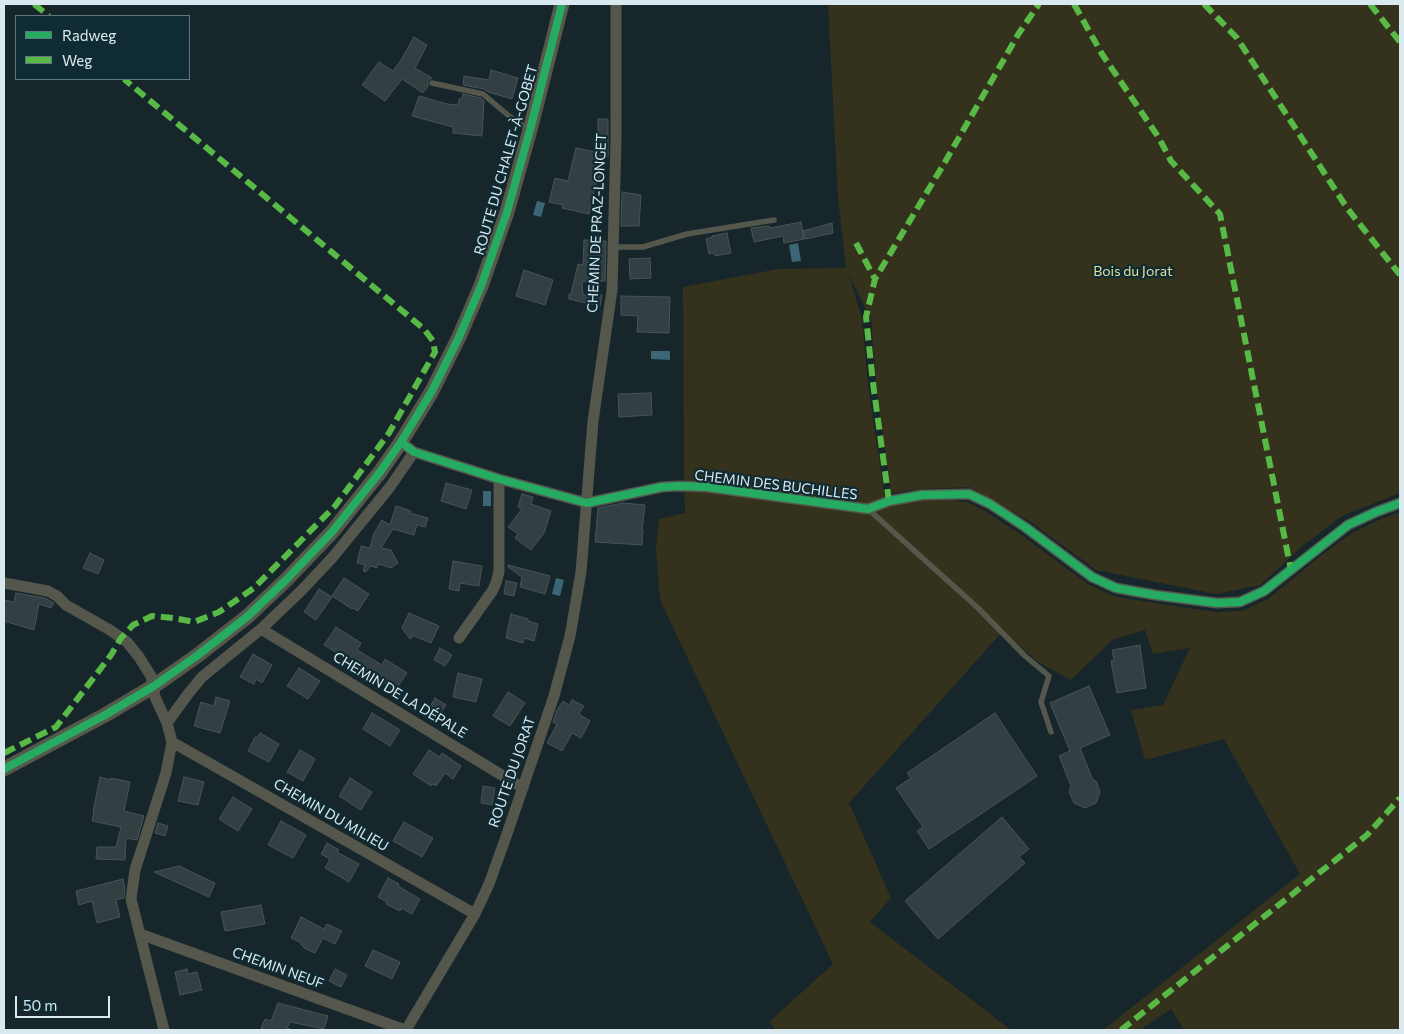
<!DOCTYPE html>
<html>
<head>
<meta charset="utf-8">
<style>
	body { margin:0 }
	#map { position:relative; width:1404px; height:1034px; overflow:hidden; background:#17262b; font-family:Commissioner,sans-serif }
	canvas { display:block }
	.frame { position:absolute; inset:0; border:5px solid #dae9ef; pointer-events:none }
	.legend { position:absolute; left:15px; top:15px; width:175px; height:65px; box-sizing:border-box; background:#0f2b33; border:1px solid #60777e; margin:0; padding:6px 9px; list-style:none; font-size:15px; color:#dae9ef }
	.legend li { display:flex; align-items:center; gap:10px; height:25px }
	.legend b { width:25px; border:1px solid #60777e }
	.scale { position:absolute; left:15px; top:996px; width:95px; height:22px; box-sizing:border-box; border:2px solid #dae9ef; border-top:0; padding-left:6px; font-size:15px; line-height:18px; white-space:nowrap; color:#dae9ef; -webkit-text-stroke:4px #0f2b33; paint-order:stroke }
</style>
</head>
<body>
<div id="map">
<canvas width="1404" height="1034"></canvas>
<div class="frame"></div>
<ul class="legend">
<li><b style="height:6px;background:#26ab63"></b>Radweg</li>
<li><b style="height:6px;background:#58b947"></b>Weg</li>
</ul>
<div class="scale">50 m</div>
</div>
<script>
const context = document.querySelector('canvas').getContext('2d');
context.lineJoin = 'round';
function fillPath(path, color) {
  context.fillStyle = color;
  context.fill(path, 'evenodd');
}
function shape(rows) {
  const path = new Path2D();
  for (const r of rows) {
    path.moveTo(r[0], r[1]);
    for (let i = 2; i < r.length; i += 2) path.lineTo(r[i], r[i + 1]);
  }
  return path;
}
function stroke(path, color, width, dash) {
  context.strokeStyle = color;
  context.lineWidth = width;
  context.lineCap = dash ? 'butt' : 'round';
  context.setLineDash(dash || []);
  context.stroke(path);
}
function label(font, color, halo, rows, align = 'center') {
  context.font = font + ' Commissioner,sans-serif';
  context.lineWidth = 4.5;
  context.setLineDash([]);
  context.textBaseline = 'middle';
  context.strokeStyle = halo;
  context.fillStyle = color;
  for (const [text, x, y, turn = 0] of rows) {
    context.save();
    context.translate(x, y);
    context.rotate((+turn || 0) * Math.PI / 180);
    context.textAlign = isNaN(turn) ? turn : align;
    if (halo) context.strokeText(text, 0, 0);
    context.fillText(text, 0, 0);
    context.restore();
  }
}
fillPath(shape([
	[828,4,1400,4,1400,493,1342,516,1305,544,1260,585,1216,594,1096,570,1031,522,969,487,921,489,891,493,876,382,871,319,848,273,862,318,868,385,886,505,923,500,953,500,967,502,985,511,1020,534,1088,584,1113,596,1154,603,1216,612,1242,611,1268,599,1318,558,1352,533,1379,520,1400,512,1400,1030,1184,1030,1171,1009,1140,1030,1103,1030,1300,874,1224,739,1145,760,1131,710,1163,705,1190,648,1153,654,1145,630,1112,640,1071,680,1038,662,1003,631,849,803,891,898,870,922,1011,1030,776,1030,769,1022,833,964,660,600,656,548,659,519,685,513,684,476,683,287,778,269,846,268,838,198]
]), '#34321d');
fillPath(shape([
	[537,201,545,203,541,217,533,215],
	[798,243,801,261,792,262,789,245],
	[651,351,670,351,670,360,651,359],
	[483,491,491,491,491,506,483,506],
	[556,578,564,580,560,596,552,594]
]), '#3a6675');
const building = shape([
	[414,37,427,45,415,68,432,78,428,80,428,86,423,93,402,79,385,101,362,85,379,62,393,71,401,60,414,37],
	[491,70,518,78,512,99,488,92,484,89,463,85,464,76,489,80,491,70],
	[463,94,481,98,484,101,482,136,453,133,453,127,412,116,419,96,447,104,458,105,459,99,462,99,463,94],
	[598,119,608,119,608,157,605,156,601,178,597,178,589,214,562,208,563,205,549,202,555,178,568,181,576,148,596,152,597,137,598,137,598,119],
	[622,192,641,195,639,226,621,226,622,192],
	[801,222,804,239,784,243,783,236,754,242,751,228,769,226,770,228,801,222],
	[832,223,833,233,805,239,803,231,832,223],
	[727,233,731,253,715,256,715,253,709,254,706,239,712,237,712,236,727,233],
	[584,240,606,241,605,281,582,282,583,295,602,295,600,306,569,299,569,294,571,294,578,264,583,265,584,240],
	[650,258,651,278,630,279,629,259,650,258],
	[524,270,553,280,545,305,516,296,524,270],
	[621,296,670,297,669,333,637,332,638,316,621,315,621,296],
	[651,393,652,415,619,417,618,394,651,393],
	[446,483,472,490,466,509,441,501,446,483],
	[522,494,533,497,531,504,551,511,544,533,531,550,515,538,518,534,508,527,522,509,518,507,522,494],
	[623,503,645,505,642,530,643,530,642,545,595,542,598,508,623,503],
	[396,506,411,511,410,513,428,518,425,527,417,525,414,535,393,529,381,548,391,550,398,563,391,568,378,564,377,568,370,566,366,572,363,571,365,565,357,563,361,546,370,548,374,533,382,520,390,525,396,506],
	[90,553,104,560,98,574,83,568,90,553],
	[453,561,482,566,479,586,460,583,459,591,449,589,453,561],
	[508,565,550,576,545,594,520,587,522,577,508,567,508,565],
	[344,578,369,594,358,611,353,608,352,609,332,596,344,578],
	[506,581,517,583,514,596,504,594,506,581],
	[319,589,332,597,316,620,304,612,319,589],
	[16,593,45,598,54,603,51,608,39,604,34,630,4,621,4,600,14,602,16,593],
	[409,613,439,626,431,643,414,636,410,639,402,628,409,613],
	[511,614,528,619,528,621,538,624,534,641,524,638,523,643,506,638,511,614],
	[336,627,361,643,357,650,382,665,385,659,407,673,395,691,373,678,375,676,324,645,336,627],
	[1140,645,1146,688,1117,693,1111,661,1114,661,1112,650,1140,645],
	[440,648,452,655,445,666,434,660,440,648],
	[253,654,272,665,262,683,256,679,254,684,240,677,253,654],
	[299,668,320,681,308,699,287,686,299,668],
	[458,673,482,679,476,702,453,697,458,673],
	[1089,686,1110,735,1080,748,1093,780,1096,781,1100,792,1096,803,1085,808,1074,803,1069,792,1071,786,1059,756,1070,751,1050,703,1089,686],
	[508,692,525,703,510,726,493,716,508,692],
	[216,697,230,701,220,733,194,726,201,702,214,706,216,697],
	[435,698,446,705,438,716,428,710,435,698],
	[572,700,584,706,579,714,590,721,581,738,572,733,562,751,547,743,557,724,553,722,557,710,563,701,569,705,572,700],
	[372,713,400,730,390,746,363,729,372,713],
	[995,713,1037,776,929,849,917,831,923,827,896,788,911,778,907,773,995,713],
	[260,733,279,744,269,762,248,751,255,737,257,738,260,733],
	[300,750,315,759,303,781,287,772,300,750],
	[429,750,440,757,442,753,461,766,453,779,445,773,436,786,433,784,431,786,413,774,429,750],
	[100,777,111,780,111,778,130,782,124,811,144,816,137,840,126,838,125,860,96,859,97,847,116,847,121,827,92,821,94,812,93,812,100,777],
	[184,777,204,782,198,805,178,801,184,777],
	[350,778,372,792,361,810,339,796,350,778],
	[483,786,495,788,492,805,481,803,483,786],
	[233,797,252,809,238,831,219,819,233,797],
	[1002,817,1029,849,1019,857,1025,863,938,939,905,901,1002,817],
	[281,821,306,835,293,858,268,845,281,821],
	[404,822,433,838,422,857,393,841,404,822],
	[158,823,168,826,165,836,155,833,158,823],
	[327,843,339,850,337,852,359,864,349,882,325,868,330,859,321,854,327,843],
	[179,866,215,883,209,897,154,872,179,866],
	[388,878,399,884,398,886,420,899,412,914,401,908,400,911,386,904,387,902,378,897,388,878],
	[123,879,125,888,124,898,116,900,120,917,97,923,92,901,79,905,76,891,123,879],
	[261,905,265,924,225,931,221,912,261,905],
	[301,917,324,929,327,924,342,931,335,944,323,938,315,953,304,948,300,942,291,938,301,917],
	[373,950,400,962,392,979,365,966,373,950],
	[187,969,188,974,197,972,202,990,180,995,175,972,187,969],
	[335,969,347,975,341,987,329,981,335,969],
	[278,1003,328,1016,324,1029,290,1022,287,1028,293,1030,267,1030,261,1028,265,1019,271,1021,278,1003]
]);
fillPath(building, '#333f43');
stroke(building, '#475458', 1);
stroke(shape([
	[432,83,483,94,509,116,528,129],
	[613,247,643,247,687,234,774,220],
	[868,509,978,608,1025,656,1049,676,1041,702,1051,732]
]), '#55574d', 5.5);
stroke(shape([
	[401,442,414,452,499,479,587,503,662,487,680,486,707,487,868,509,889,501,922,495,969,494,990,504,1025,527,1092,577,1116,588,1155,595,1217,603,1240,602,1264,591,1348,525,1376,512,1400,503],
	[4,583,48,591,57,596,66,605,110,630,127,642,139,657,151,676,155,697,167,723],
	[261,629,523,788],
	[459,638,493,590,497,580,499,571,499,479],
	[172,742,475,914],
	[140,934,405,1030],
	[164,1030,131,899,135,870,166,773,172,742,167,723,188,694,202,677,261,629,301,591,332,558,390,487,414,452],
	[406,1030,475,914,489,884,507,834,554,696,570,636,581,572,593,421,612,290,616,139,616,4]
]), '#55574d', 11);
stroke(shape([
	[4,769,105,715,154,686,198,655,248,616,286,580,332,532,380,472,401,442,432,391,459,337,481,286,507,212,530,130,562,4]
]), '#57574a', 15);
stroke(shape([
	[34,4,49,16],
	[1074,4,1102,54,1159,138,1171,161,1220,214,1291,570],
	[1204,4,1237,38,1347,208,1400,275],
	[1370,4,1400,42],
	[856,243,875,279],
	[889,501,873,383,866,317,875,279,945,162,1019,33,1039,4],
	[4,753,56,727,111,655,121,638,133,625,152,616,173,618,194,622,219,612,254,588,335,506,389,433,435,352,433,341,424,329,124,79],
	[1121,1030,1367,835,1400,798]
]), '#58b947', 6, [12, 6]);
stroke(shape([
	[401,442,414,452,499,479,587,503,662,487,680,486,707,487,868,509,889,501,922,495,969,494,990,504,1025,527,1092,577,1116,588,1155,595,1217,603,1240,602,1264,591,1348,525,1376,512,1400,503],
	[4,769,105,715,154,686,198,655,248,616,286,580,332,532,380,472,401,442,432,391,459,337,481,286,507,212,530,130,562,4]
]), '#26ab63', 8);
label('14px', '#dae9ef', '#0f2b33', [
	["ROUTE DU CHALET-À-GOBET",506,160,-74],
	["CHEMIN DE PRAZ-LONGET",597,223,-87],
	["CHEMIN DES BUCHILLES",776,485,7],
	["CHEMIN DE LA DÉPALE",400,695,31],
	["ROUTE DU JORAT",512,772,-71],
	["CHEMIN DU MILIEU",331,815,30],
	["CHEMIN NEUF",278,968,20]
]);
label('14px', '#e8de9a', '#0f2b33', [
	["Bois du Jorat",1133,271]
]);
</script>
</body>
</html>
